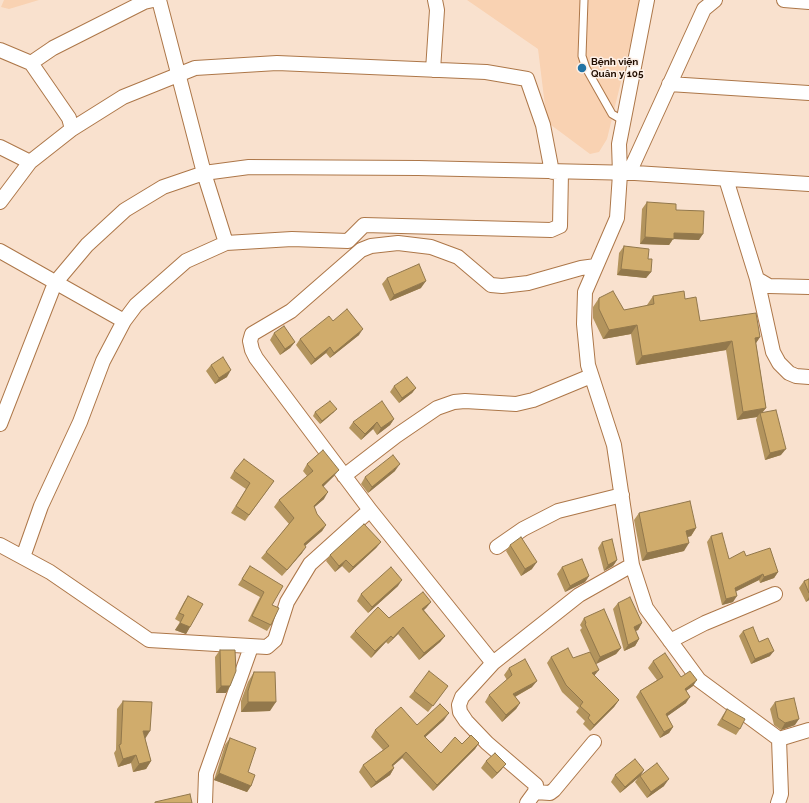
<!DOCTYPE html>
<html>
<head>
<meta charset="utf-8">
<style>
	body { margin:0 }
	canvas { display:block; background:#f9e1ce }
</style>
</head>
<body>
<canvas width="809" height="803"></canvas>
<script>
const context = document.querySelector('canvas').getContext('2d');
context.lineJoin = 'round';
function fillPath(path, color) {
  context.fillStyle = color;
  context.fill(path, 'evenodd');
}
function shape(rows) {
  const path = new Path2D();
  for (const r of rows) {
    path.moveTo(r[0], r[1]);
    for (let i = 2; i < r.length; i += 2) path.lineTo(r[i], r[i + 1]);
  }
  return path;
}
function stroke(path, color, width, dash) {
  context.strokeStyle = color;
  context.lineWidth = width;
  context.lineCap = dash ? 'butt' : 'round';
  context.setLineDash(dash || []);
  context.stroke(path);
}
function label(font, color, halo, rows, align = 'center') {
  context.font = font + ' Raleway,sans-serif';
  context.lineWidth = 3;
  context.setLineDash([]);
  context.textBaseline = 'middle';
  context.strokeStyle = halo;
  context.fillStyle = color;
  for (const [text, x, y, turn = 0] of rows) {
    context.save();
    context.translate(x, y);
    context.rotate((+turn || 0) * Math.PI / 180);
    context.textAlign = isNaN(turn) ? turn : align;
    if (halo) context.strokeText(text, 0, 0);
    context.fillText(text, 0, 0);
    context.restore();
  }
}
fillPath(shape([
	[4,0,39,0,9,9,1,7],
	[467,0,641,0,607,139,599,152,590,154,547,122,538,49]
]), '#f9d2b2');
const service = shape([
	[584,0,582,56,586,68,612,114,624,121]
]);
const minor = shape([
	[159,0,204,173,226,243],
	[647,0,619,144,620,174,617,218,585,292,584,324,588,365,614,445,632,565,646,608,699,680,779,739],
	[784,0,809,2],
	[0,50,31,63,69,118,72,129,30,162,0,202],
	[31,63,53,48,144,2,153,0],
	[433,70,437,10,435,0],
	[669,84,809,93],
	[72,129,123,97,195,68,277,63,486,72,527,79,543,125,552,172],
	[0,147,30,162],
	[629,173,704,9,715,0],
	[726,179,757,279,769,286,809,287],
	[0,251,124,321],
	[757,279,773,352,779,363,789,373,796,376,809,377],
	[0,424,55,283,87,245,125,210,163,187,204,173,249,167,418,168,635,173,809,184],
	[344,476,396,436,437,408,454,402,465,401,516,404,533,400,591,376],
	[370,510,256,358,252,350,250,341,252,334,291,311,361,250,371,246,398,243,431,247,458,257,491,285,502,286,528,283,581,268,596,266],
	[0,545,50,572,149,640,267,647,275,640,287,602,310,564,370,510,493,663,579,595,632,565],
	[497,547,523,529,558,511,622,495],
	[23,557,41,506,80,422,103,361,124,321,136,305,186,261,226,243,292,239,348,241,364,225,551,230,560,226,561,172],
	[670,641,705,623,775,594],
	[493,663,462,697,459,705,460,712,466,721,487,743,536,785,535,792,527,803],
	[779,739,809,730],
	[535,792,550,793,554,790,594,742],
	[205,803,206,774,251,647],
	[778,803,781,794,779,739]
]);
stroke(service, '#ad7749', 9);
stroke(minor, '#ad7749', 16);
stroke(service, '#fff', 7);
stroke(minor, '#fff', 14);
fillPath(shape([
	[647,202,676,210,699,240,673,239,669,245,640,244,642,209],
	[624,246,648,259,651,272,646,278,617,275,619,253],
	[387,278,421,288,390,301,382,284],
	[653,296,685,299,700,321,760,337,756,343,766,408,762,413,781,455,765,460,756,420,757,417,737,420,726,350,636,365,631,334,603,339,593,318,593,307,599,298,624,310,647,306,647,305],
	[333,321,359,335,330,358,326,353,311,365,296,345,300,339],
	[274,333,295,342,290,348,280,355,270,340],
	[211,365,227,377,215,384,206,371],
	[394,386,416,388,412,393,399,403,390,392],
	[315,412,334,412,320,424,313,416],
	[394,419,390,425,377,435,373,429,361,440,349,428,353,422],
	[307,464,334,476,323,486,324,499,314,507,317,514,326,525,322,531,305,546,302,553,282,576,261,558,266,552,289,524,274,507,279,500,307,476,303,471],
	[234,471,274,481,245,521,231,513,246,489,230,478],
	[395,471,368,493,361,484,365,477],
	[639,513,696,528,691,536,687,537,684,551,642,561,634,520],
	[711,536,729,559,746,556,778,572,774,578,760,583,759,580,736,591,733,602,722,605,707,542],
	[381,542,376,548,349,573,342,566,335,572,326,561,330,555],
	[602,542,617,560,613,566,604,571,598,548],
	[510,545,532,569,521,576,506,551],
	[250,566,272,605,271,625,267,631,248,621,260,597,238,585],
	[562,567,589,576,585,582,565,592,557,574],
	[809,579,809,600,806,602,799,588,804,581],
	[398,586,368,613,357,601,361,594],
	[188,596,190,627,186,634,175,630,180,622,175,619,184,602],
	[431,602,426,608,424,610,445,636,440,642,419,660,398,634,388,644,386,642,371,658,350,637,355,631,389,618],
	[618,603,642,623,638,630,635,631,639,639,635,646,624,651,613,609],
	[584,618,621,648,616,654,596,664,594,676,619,700,614,707,590,731,583,724,585,721,576,712,579,708,562,692,547,663,551,657,594,661,580,630,582,628,580,625],
	[743,631,759,642,770,656,751,664,739,636],
	[220,650,230,686,226,693,216,693,215,657],
	[653,661,681,677,693,686,686,691,686,703,667,716,673,727,669,733,660,738,636,697,640,691,657,680,648,668],
	[509,668,532,687,515,697,520,703,516,709,502,722,485,702,489,695,507,680,504,675],
	[254,672,270,711,241,712,241,701,248,682],
	[448,686,428,712,409,697,414,691],
	[123,701,145,738,151,761,146,769,133,772,131,763,118,767,114,753,116,750,117,709],
	[775,702,795,725,781,730,774,725,770,709],
	[727,709,740,729,736,735,717,725,723,715],
	[444,720,425,737,441,753,462,744,479,743,475,749,433,791,402,758,393,766,394,768,390,775,371,788,359,772,363,765,383,750,371,737,375,730,417,725],
	[230,738,251,786,247,792,214,780,225,745],
	[486,761,506,764,501,770,492,779,481,768],
	[644,770,641,775,664,786,647,798,635,782,638,778,620,793,611,782,615,775]
]), '#b3945d');
fillPath(shape([
	[674,233,703,234,699,240,673,239,669,245,640,244,645,237],
	[621,269,651,272,646,278,617,275],
	[426,281,421,288,390,301,394,295],
	[637,325,631,334,603,339,609,330],
	[363,329,359,335,330,358,334,353],
	[760,337,754,346,755,338],
	[732,341,726,350,636,365,642,356],
	[295,342,290,348,280,355,285,349],
	[330,347,326,353,311,365,315,359],
	[231,370,227,377,215,384,219,378],
	[416,388,412,393,399,403,402,398],
	[766,408,760,415,760,413,757,417,737,420,743,412],
	[337,409,334,412,320,424,322,421],
	[394,419,390,425,377,435,381,428],
	[377,422,373,429,361,440,365,434],
	[786,449,781,455,765,460,770,453],
	[400,464,395,471,368,493,372,487],
	[339,470,334,476,318,492,322,485],
	[328,492,324,499,309,512,314,506],
	[326,525,322,531,299,551,304,544],
	[696,528,691,536,681,539,686,531],
	[381,542,376,548,349,573,353,567],
	[689,543,684,551,642,561,647,553],
	[306,547,302,553,282,576,287,570],
	[346,560,342,566,335,572,339,566],
	[617,560,613,566,604,571,608,565],
	[537,562,532,569,521,576,525,569],
	[778,572,774,578,760,583,764,577],
	[763,574,759,580,731,594,735,588],
	[589,576,585,582,565,592,570,586],
	[402,580,398,586,368,613,372,607],
	[737,596,733,602,722,605,726,599],
	[809,597,809,600,806,602],
	[431,602,426,608,418,615,422,609],
	[180,623,190,627,186,634,175,630],
	[642,623,638,630,629,634,634,627],
	[403,627,398,634,388,644,393,638],
	[391,636,386,642,371,658,375,651],
	[445,636,440,642,419,660,424,653],
	[639,639,635,646,624,651,628,645],
	[621,648,616,654,596,664,600,657],
	[774,651,770,656,751,664,755,659],
	[599,670,594,676,592,673],
	[697,680,693,686,680,695,685,689],
	[537,681,532,687,509,700,513,694],
	[221,686,230,686,226,693,216,693],
	[690,697,686,703,662,720,666,714],
	[619,700,614,707,590,731,594,725],
	[248,702,276,702,270,711,241,712],
	[520,703,516,709,502,722,506,715],
	[449,713,444,720,420,742,424,736],
	[799,719,795,725,781,730,785,723],
	[673,727,669,733,660,738,664,732],
	[143,731,150,731,145,739],
	[479,743,475,749,433,791,437,785],
	[406,752,402,758,387,771,392,765],
	[136,755,131,763,118,767,123,759],
	[151,761,146,769,133,772,139,764],
	[506,764,501,770,492,779,497,773],
	[394,768,390,775,371,788,376,782],
	[644,770,640,776,638,778,620,793,625,787],
	[219,773,251,786,247,792,214,780],
	[669,779,664,786,647,798,651,792]
]), '#92784c');
const building = shape([
	[647,202,676,204,676,210,704,211,703,234,674,233,674,239,645,237,647,202],
	[624,246,649,249,648,259,652,259,651,272,621,269,624,246],
	[419,264,426,281,394,295,387,278,419,264],
	[613,291,624,310,654,304,653,296,684,291,685,299,696,297,700,321,756,313,760,337,755,338,766,408,743,412,732,341,642,356,637,325,609,330,599,309,599,298,613,291],
	[347,309,363,329,334,353,330,347,315,359,300,339,329,316,333,321,347,309],
	[284,326,295,342,285,349,274,333,284,326],
	[223,357,231,370,219,378,211,365,223,357],
	[407,377,416,388,402,398,394,386,407,377],
	[330,401,337,409,322,421,315,412,330,401],
	[382,401,394,419,381,428,377,422,365,434,353,422,382,401],
	[776,410,786,449,770,453,760,413,776,410],
	[323,450,339,470,322,485,328,492,314,506,317,514,326,525,304,544,306,547,287,570,266,552,294,518,279,500,313,471,307,464,323,450],
	[393,455,400,464,372,487,365,477,393,455],
	[244,459,274,481,249,515,236,506,250,483,234,471,244,459],
	[690,501,696,528,686,531,689,543,647,553,639,513,690,501],
	[364,524,381,542,353,567,346,560,339,566,330,555,364,524],
	[722,533,729,559,744,551,746,556,770,548,778,572,764,577,763,574,735,588,737,596,726,599,711,536,722,533],
	[521,537,537,562,525,569,510,545,521,537],
	[612,539,617,560,608,565,602,542,612,539],
	[582,559,589,576,570,586,562,567,582,559],
	[250,566,283,586,272,605,279,608,271,625,252,616,264,592,242,579,250,566],
	[391,567,402,580,372,607,361,594,391,567],
	[809,579,809,593,804,581,809,579],
	[423,592,431,602,422,609,445,636,424,653,403,627,393,638,391,636,375,651,355,631,378,607,389,618,423,592],
	[188,596,203,604,190,627,180,623,184,615,179,613,188,596],
	[630,597,642,623,634,627,639,639,628,645,618,603,630,597],
	[604,609,621,648,600,657,585,624,586,623,584,618,604,609],
	[753,627,759,642,768,638,774,651,755,659,743,631,753,627],
	[568,648,573,658,590,652,599,670,592,673,619,700,594,725,588,718,590,715,580,706,583,702,566,685,551,657,568,648],
	[220,650,235,650,236,671,230,686,221,686,220,650],
	[665,653,681,677,690,671,697,680,685,689,690,697,666,714,673,727,664,732,640,691,663,677,653,661,665,653],
	[525,659,537,681,513,694,520,703,506,715,489,695,512,675,509,668,525,659],
	[429,671,448,686,433,706,414,691,429,671],
	[254,672,275,672,276,702,248,702,248,691,254,672],
	[794,698,799,719,785,723,778,718,775,702,794,698],
	[123,701,152,702,150,731,143,731,151,761,139,764,136,755,123,759,119,745,121,744,123,701],
	[440,704,449,713,424,736,441,753,455,737,462,744,471,735,479,743,437,785,406,752,392,765,394,768,376,782,363,765,389,746,375,730,401,707,417,725,440,704],
	[727,709,745,719,740,729,722,719,727,709],
	[230,738,256,748,248,772,255,775,251,786,219,773,230,738],
	[495,753,506,764,497,773,486,761,495,753],
	[635,759,644,770,625,787,615,775,635,759],
	[657,763,669,779,651,792,640,776,657,763],
	[190,794,192,803,155,803,155,802,190,794]
]);
fillPath(building, '#d0ac6c');
stroke(building, '#92784c', 1);
for (const [x, y, r, color] of [
	[582,68,5,"#2374a5"]
]) {
  const dot = new Path2D();
  dot.arc(x, y, r, 0, 2 * Math.PI);
  context.fillStyle = color;
  context.fill(dot);
  stroke(dot, '#fdf0e7', 1.5);
}
label('bold 10px', '#210d00', '#fdf0e7', [
	["Bệnh viện",591,62],
	["Quân y 105",591,74]
], 'left');
</script>
</body>
</html>
